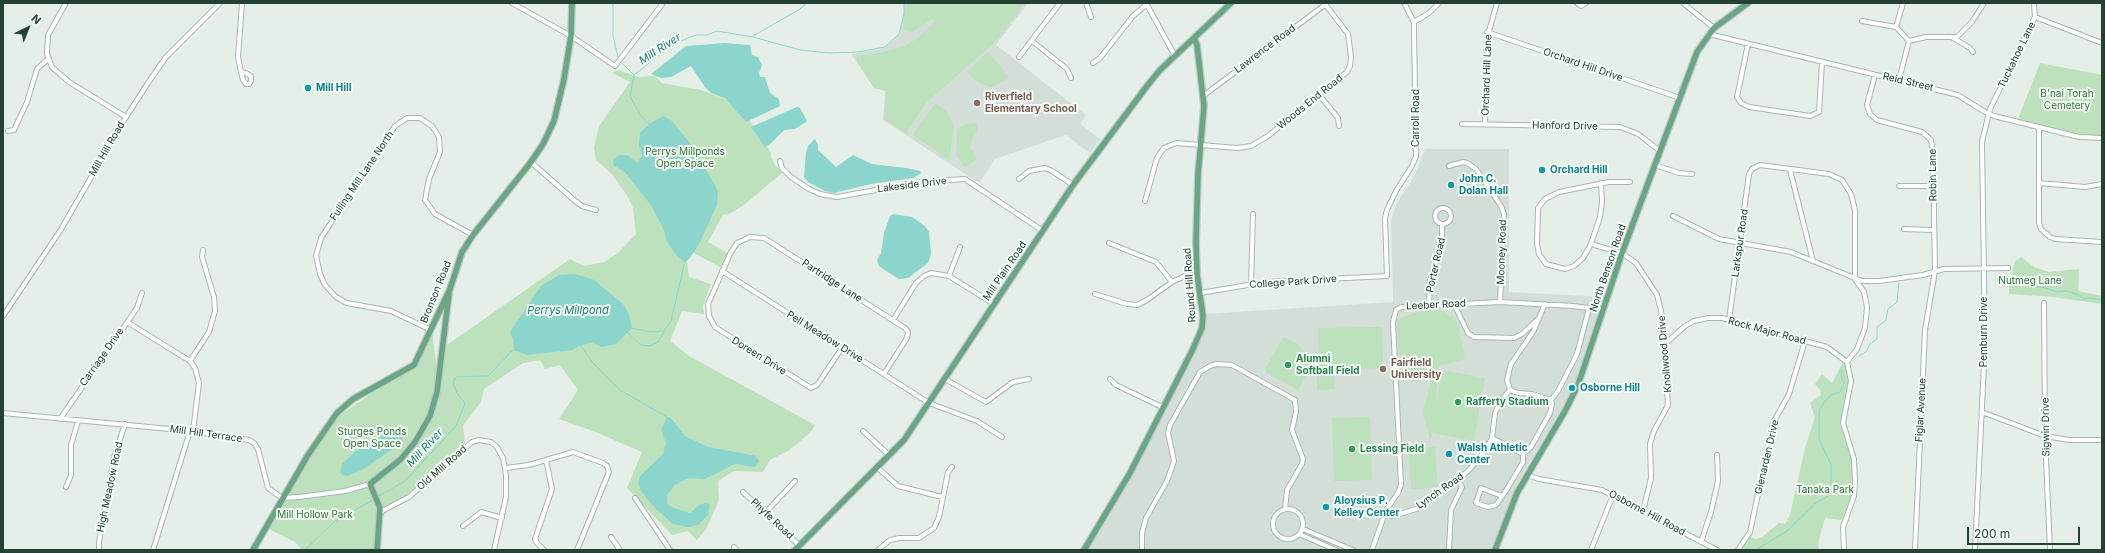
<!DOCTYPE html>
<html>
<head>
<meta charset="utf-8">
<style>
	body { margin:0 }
	#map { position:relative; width:2105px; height:553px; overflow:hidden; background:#e5efe8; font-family:Inter,sans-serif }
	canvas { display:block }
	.frame { position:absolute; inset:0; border:4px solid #234231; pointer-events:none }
	.north { position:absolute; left:8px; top:8px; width:40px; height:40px; -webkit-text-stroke:3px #f6fbf7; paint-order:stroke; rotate:43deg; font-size:11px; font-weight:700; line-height:16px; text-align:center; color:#234231 }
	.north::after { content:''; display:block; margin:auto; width:14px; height:18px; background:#234231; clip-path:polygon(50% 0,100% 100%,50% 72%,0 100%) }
	.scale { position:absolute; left:1967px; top:527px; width:113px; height:18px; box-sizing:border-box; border:2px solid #234231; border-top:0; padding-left:5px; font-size:12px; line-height:14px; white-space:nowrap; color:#234231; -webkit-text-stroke:3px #f6fbf7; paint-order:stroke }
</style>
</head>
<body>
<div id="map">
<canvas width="2105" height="553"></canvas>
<div class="frame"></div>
<div class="north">N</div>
<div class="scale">200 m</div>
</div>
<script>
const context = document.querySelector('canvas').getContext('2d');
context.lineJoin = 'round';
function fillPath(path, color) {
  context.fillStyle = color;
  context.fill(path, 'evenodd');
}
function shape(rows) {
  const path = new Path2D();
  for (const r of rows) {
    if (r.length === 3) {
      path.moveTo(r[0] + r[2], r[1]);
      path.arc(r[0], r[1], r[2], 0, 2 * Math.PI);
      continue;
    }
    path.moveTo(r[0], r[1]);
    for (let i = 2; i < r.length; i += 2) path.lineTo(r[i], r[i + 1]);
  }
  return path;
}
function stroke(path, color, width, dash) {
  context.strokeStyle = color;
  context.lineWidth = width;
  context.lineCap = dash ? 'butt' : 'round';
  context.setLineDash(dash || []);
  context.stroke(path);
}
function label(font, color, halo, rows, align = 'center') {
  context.font = font + ' Inter,sans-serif';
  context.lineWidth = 4;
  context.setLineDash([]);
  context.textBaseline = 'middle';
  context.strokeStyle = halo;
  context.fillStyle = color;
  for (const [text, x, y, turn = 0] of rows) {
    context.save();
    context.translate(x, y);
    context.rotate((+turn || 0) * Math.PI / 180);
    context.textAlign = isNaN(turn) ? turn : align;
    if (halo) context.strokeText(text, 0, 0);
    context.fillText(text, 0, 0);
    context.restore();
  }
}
fillPath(shape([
	[904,3,1028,3,996,45,1086,115,1080,124,1100,139,1090,153,1066,135,995,159,979,183,883,120,885,91,874,88,851,54,885,48,899,34,904,14],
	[1425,149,1509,149,1509,292,1604,297,1572,391,1524,472,1491,550,1087,550,1105,518,1128,483,1165,406,1198,347,1203,334,1205,314,1393,302,1391,221,1396,204,1414,177]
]), '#d3dfd6');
fillPath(shape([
	[906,3,1025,3,994,43,927,102,906,133,884,119,886,91,874,88,856,59,858,56,884,52,904,46,918,38,935,22,933,19,912,32,903,29],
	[986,53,990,53,1009,78,992,87,981,84,967,73],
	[2040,63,2102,75,2102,136,2079,135,2018,119],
	[618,70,639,77,655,76,662,83,701,90,725,99,748,118,771,153,771,157,775,165,783,172,744,205,729,214,723,215,708,242,731,255,726,270,690,251,686,254,689,277,711,284,703,306,704,314,682,311,670,341,689,356,815,425,810,433,788,451,770,460,763,472,734,471,718,481,719,499,717,505,706,529,697,540,688,531,672,535,627,488,642,452,593,431,559,419,578,390,560,365,545,369,540,360,523,363,484,389,481,402,463,426,465,444,386,513,376,527,374,550,302,550,295,542,267,528,303,466,322,438,342,414,414,364,432,332,437,367,441,349,570,259,584,266,604,262,618,253,636,234,633,208,628,197,612,174,596,160,594,148,599,126,630,82,612,73],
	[936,103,947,112,954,127,949,160,913,135,914,132],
	[977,123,977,132,972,139,970,148,977,159,965,167,956,155,958,129,963,125],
	[2021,257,2034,267,2049,272,2079,269,2078,291,2102,296,2102,304,2054,297,2009,294,2009,285,2015,261],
	[1438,308,1454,318,1458,326,1466,359,1441,365,1431,375,1415,382,1410,380,1406,374,1398,350,1397,319,1428,309],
	[1382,327,1383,368,1319,370,1318,328],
	[1283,337,1295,342,1304,351,1308,361,1308,372,1298,390,1267,373,1265,369],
	[1844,360,1847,364,1849,381,1840,425,1853,461,1853,482,1852,497,1842,520,1825,518,1818,543,1819,550,1741,550,1750,537,1756,539,1762,537,1779,523,1785,524,1790,515,1805,448,1815,417,1810,403,1821,395,1820,390,1815,384,1822,374,1832,383],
	[1442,370,1485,378,1474,441,1432,433,1432,437,1430,440,1423,413,1431,380,1438,382,1436,405],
	[1317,374,1334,374,1335,389,1317,390],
	[1370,417,1372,480,1334,481,1332,418],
	[1435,447,1438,488,1411,489,1409,448]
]), '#bde0bd');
fillPath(shape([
	[725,43,750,45,752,55,758,57,762,65,759,73,760,77,765,77,770,93,779,99,780,106,746,122,726,99,711,93,705,87,691,66,671,77,661,78,651,74,686,46],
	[797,107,800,108,807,121,795,129,784,130,769,145,765,147,751,127],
	[663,116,672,121,693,147,718,191,717,205,699,244,690,258,685,262,677,256,667,242,664,230,651,205,624,171,614,166,613,160,620,155,627,155,637,163,642,156,639,145,640,133,649,124],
	[815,139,818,145,818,150,836,167,853,155,872,164,906,168,920,171,921,173,913,178,871,184,834,193,825,191,808,182,804,177,806,152,808,146],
	[894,214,912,217,925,226,929,232,931,254,928,263,908,278,899,279,886,271,879,266,877,260,881,253,884,233,890,216],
	[575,274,594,280,623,304,629,314,632,328,616,344,602,347,592,343,581,345,572,350,527,355,514,350,513,339,510,332,541,286,559,275],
	[667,417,671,418,685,436,708,447,756,456,759,461,755,467,735,464,705,479,689,478,675,485,667,495,667,504,674,508,690,513,699,505,706,503,710,505,708,515,698,525,688,527,673,524,653,506,641,491,638,482,640,476,663,454,666,443,661,430],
	[400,425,406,431,399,445,360,471,347,476,342,475,340,471,343,463,356,451]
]), '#8bd5cc');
stroke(shape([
	[613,3,613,36,618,57],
	[753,36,800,9,807,3],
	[623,64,634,75],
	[649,124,640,115,630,96,634,75,658,56,681,41,696,35,707,35,717,31,753,37,800,50,829,53,858,52,885,47,899,34,904,14,904,3],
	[2011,277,2017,276,2035,287,2042,287,2058,292,2066,291,2079,295,2084,299,2090,298,2102,300],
	[631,328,651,332,664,331,671,321,685,261],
	[627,332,641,345,650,346,658,342,664,332],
	[580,344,592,362,620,390,667,417],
	[1859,356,1866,352,1870,344,1877,339,1877,327,1886,320,1888,309,1897,302,1899,283],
	[377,497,405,481,456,426,465,403,457,393,453,383,456,377,488,376,513,350],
	[305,550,335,521,375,499],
	[1756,550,1787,531,1816,503,1828,496,1831,490,1831,465,1819,439,1819,419,1820,409,1826,400,1831,395,1840,392,1844,384,1842,379,1841,371]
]), '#8bd5cc', 1);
const minor = shape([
	[66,3,48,35,47,54,52,67,69,82,126,117],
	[512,3,571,36,615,66,663,3],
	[1086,3,1091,17],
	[1146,3,1175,56],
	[1577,3,1581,6,1586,3],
	[1683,3,1714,28],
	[1903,3,1896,27,1909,41],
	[2035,17,2102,43],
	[1862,21,1896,27],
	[1414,22,1429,13,1439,3],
	[1487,32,1680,98],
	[1709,34,1958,95,1985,112,1994,116,2079,137,2102,138],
	[1953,38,1970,48,1973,52],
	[1032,41,1067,69,1071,78],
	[1909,41,1926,37,1957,37,1972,22,1984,3],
	[1748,44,1737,97,1741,103,1749,107,1810,116,1819,112,1822,62],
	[1019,57,1060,3],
	[1093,63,1100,58,1133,16,1147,4],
	[241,72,246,73,251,76,251,81,249,84,246,84,243,80,241,72,238,57,242,3],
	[1875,75,1867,105,1870,114,1877,120,1922,132,1931,140,1933,153,1935,271,1925,330,1915,550],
	[1899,80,1909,41],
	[1203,96,1326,4],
	[1320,96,1338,118,1339,126],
	[1462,124,1620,127,1638,134,1660,151],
	[1485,124,1487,38,1497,3],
	[2039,127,2039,223,2041,229,2050,237,2055,239,2102,242],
	[8,131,14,130,27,102,37,69,49,58],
	[780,161,782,168,791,177,809,189,820,194,837,197,921,182,965,179,1043,231],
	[531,162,574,200,582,206,596,210],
	[1655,165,1679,173,1692,174],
	[1449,166,1463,162,1467,163,1476,169,1501,206,1504,214,1500,302],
	[1790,170,1813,261],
	[1019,179,1029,171,1045,168,1052,171,1073,185],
	[1601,183,1602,202,1600,217,1591,244,1583,258,1574,266,1565,269,1546,264,1539,254,1537,244,1538,208,1545,199,1559,192,1609,182,1630,182],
	[2039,183,2085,187,2102,184],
	[1899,186,1933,186],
	[1145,201,1157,158,1164,148,1176,143,1237,148,1251,146,1268,136,1347,72,1350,66,1351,57,1348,34,1325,4],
	[1443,216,8],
	[1673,216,1719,239,1791,252,1862,281,1879,281,1923,275,1944,269,2008,268],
	[1904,229,1933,230],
	[1109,243,1156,262,1172,282],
	[1591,244,1622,253,1636,263,1657,295,1661,310,1668,405,1654,431,1650,444,1651,478,1643,511],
	[722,271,929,403,977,421,1002,437],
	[949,276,960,247],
	[1251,284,1253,214],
	[1200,293,1266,282,1387,276,1385,218,1387,210,1396,191,1412,166,1416,156,1414,29,1414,22,1404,3],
	[1095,294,1127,304,1137,305,1147,300,1172,282,1185,276,1197,274],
	[2044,303,2045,436,2050,550],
	[1454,304,1468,333,1474,337,1514,338,1522,334,1538,319],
	[1429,305,1430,281,1442,243,1442,225],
	[3,316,60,231,126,117,148,83,166,57,220,3],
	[893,320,916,283,924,276,931,273,949,276,994,304],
	[1729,320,1749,174,1752,169,1760,165,1829,174,1842,180,1851,194,1855,210,1855,279,1864,292,1867,307,1865,328,1857,349,1847,362,1851,381,1843,423,1854,459,1855,482,1854,496,1843,527,1844,550],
	[127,322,190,361,195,368,199,383,193,431],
	[431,330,391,311,347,303,336,297,325,285,320,274,316,256,321,238,395,126,407,118,420,118,432,126,439,137,440,152,429,179,425,200,435,214,473,235],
	[1665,344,1685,326,1694,321,1708,318,1722,318,1827,347,1847,362],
	[842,348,817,385,811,388,715,327,709,316,708,304,731,252,737,243,750,237,764,238,905,328,908,332,907,338,884,374],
	[190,361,209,332,215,311,214,297,202,257,203,250],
	[945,379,986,402,1013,382,1029,379],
	[1110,379,1116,385,1162,407],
	[1510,390,1507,380,1511,364,1533,332,1545,304],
	[1510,390,1518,393,1532,394,1551,400],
	[1551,400,1558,391,1577,354,1589,308],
	[1982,412,2045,436,2069,440,2102,440],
	[3,413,190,431,249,440,254,443,258,449,268,488,282,498,299,497,345,491,370,484],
	[60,419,137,308,142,293],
	[863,431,890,456],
	[1492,438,1523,454],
	[1523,454,1531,447,1550,413,1552,404,1551,400],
	[506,468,529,465,573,452,603,463,607,466,609,472,577,550],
	[878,468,898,486,942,497],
	[1527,475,1539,479,1602,490,1717,550],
	[66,487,71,475,71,445,78,421],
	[743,492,800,546],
	[1502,496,1481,488,1476,503,1488,507,1496,505,1499,501,1507,489,1523,462,1523,454],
	[635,498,670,550],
	[1288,524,15],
	[380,512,409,497,472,442,479,440,491,442,497,447,503,458,506,475,506,497,494,550],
	[766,512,795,481],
	[1384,514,1394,516,1416,509,1458,480,1470,469,1484,452,1492,438,1495,413,1501,400,1510,390],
	[463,526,481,512,502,518],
	[1303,529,1353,550],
	[1299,534,1336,550],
	[611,537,620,550],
	[1701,542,1711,512,1718,481,1717,455],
	[734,547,737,550],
	[99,550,99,542,114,458,125,424],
	[153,550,190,431],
	[544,550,537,543,535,539,552,489,546,460],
	[878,550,890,540,899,538,919,538,934,528,939,517,948,472,952,467],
	[1142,550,1142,533,1146,518,1167,481,1174,461,1168,433,1170,425,1196,379,1200,372,1210,366,1217,364,1232,365,1295,400,1296,412,1292,430,1303,459,1302,464,1287,490,1285,509],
	[1372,550,1386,510,1398,493,1401,485,1393,322,1396,310,1401,307,1500,302,1573,306,1603,310],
	[1449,550,1451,510,1462,487,1458,480],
	[1591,550,1613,495],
	[1738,550,1750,532,1773,423,1789,394,1805,341],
	[1975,550,1985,344,1982,142,1990,109,2035,17,2034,3]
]);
const major = shape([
	[253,550,308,455,337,413,353,399,414,365,450,289,462,252,473,235,531,162,543,144,554,121,564,79,571,36,572,3],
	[377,550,380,508,370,484,401,459,415,442,430,416,437,392,449,294],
	[795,550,904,440,1073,185,1147,86,1160,70,1231,3],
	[1084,550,1130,473,1192,351,1202,328,1203,316,1197,274,1196,242,1198,174,1204,106,1197,45,1194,38],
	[1495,550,1517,493,1565,411,1578,385,1622,253,1697,52,1714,28,1748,3]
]);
stroke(minor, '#a7b8ad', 6);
stroke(major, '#c1cac5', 8);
stroke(minor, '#fff', 4);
stroke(major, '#68a685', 5.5);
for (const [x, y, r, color] of [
	[308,88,4,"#0f9aa8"],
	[977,103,4,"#8d6e63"],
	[1542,170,4,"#0f9aa8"],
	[1451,185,4,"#0f9aa8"],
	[1288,365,4,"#2e9e5b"],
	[1383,369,4,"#8d6e63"],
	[1572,388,4,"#0f9aa8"],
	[1458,402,4,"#2e9e5b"],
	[1352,449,4,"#2e9e5b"],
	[1449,454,4,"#0f9aa8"],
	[1326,507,4,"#0f9aa8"]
]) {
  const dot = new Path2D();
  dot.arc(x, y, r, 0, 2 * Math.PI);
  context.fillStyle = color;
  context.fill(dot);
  stroke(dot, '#f6fbf7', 1.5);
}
label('10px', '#234231', '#f6fbf7', [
	["Lawrence Road",1265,49,-37],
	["Tuckahoe Lane",2017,55,-64],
	["Orchard Hill Drive",1583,65,19],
	["Orchard Hill Lane",1487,75,-88],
	["Reid Street",1908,82,13],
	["Woods End Road",1310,102,-39],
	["Carroll Road",1416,118,-90],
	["Hanford Drive",1565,126,1],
	["Mill Hill Road",107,149,-60],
	["Robin Lane",1933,175,-91],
	["Fulling Mill Lane North",362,176,-56],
	["Lakeside Drive",912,185,-7],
	["Larkspur Road",1740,243,-82],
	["Mooney Road",1502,252,-88],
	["Porter Road",1436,265,-77],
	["North Benson Road",1608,268,-71],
	["Mill Plain Road",1005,271,-56],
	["Partridge Lane",832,281,33],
	["College Park Drive",1293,282,-4],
	["Round Hill Road",1190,285,-94],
	["Bronson Road",436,292,-68],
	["Leeber Road",1436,305,-3],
	["Rock Major Road",1767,331,15],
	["Pemburn Drive",1984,332,-90],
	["Pell Meadow Drive",825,337,32],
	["Knollwood Drive",1665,354,-95],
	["Doreen Drive",759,356,32],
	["Carriage Drive",102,357,-55],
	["Figlar Avenue",1921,410,-87],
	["Sigwin Drive",2046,427,-91],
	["Mill Hill Terrace",206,434,8],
	["Glenarden Drive",1767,457,-77],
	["Old Mill Road",442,468,-41],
	["High Meadow Road",110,487,-78],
	["Lynch Road",1440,491,-35],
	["Osborne Hill Road",1647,513,28],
	["Phyfe Road",772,519,43]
]);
label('bold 10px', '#0d838f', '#f6fbf7', [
	["Mill Hill",316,88],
	["Orchard Hill",1550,170],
	["John C.",1459,179],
	["Dolan Hall",1459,191],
	["Osborne Hill",1580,388],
	["Walsh Athletic",1457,448],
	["Center",1457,460],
	["Aloysius P.",1334,501],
	["Kelley Center",1334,513]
], 'left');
label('10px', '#2b7a34', '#f6fbf7', [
	["B'nai Torah",2067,94],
	["Cemetery",2067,106],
	["Perrys Millponds",685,152],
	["Open Space",685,164],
	["Nutmeg Lane",2030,281],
	["Sturges Ponds",372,432],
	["Open Space",372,444],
	["Tanaka Park",1825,490],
	["Mill Hollow Park",315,515]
]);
label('bold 10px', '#785e54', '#f6fbf7', [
	["Riverfield",985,97],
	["Elementary School",985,109],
	["Fairfield",1391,363],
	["University",1391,375]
], 'left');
label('bold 10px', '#27864d', '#f6fbf7', [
	["Alumni",1296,359],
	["Softball Field",1296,371],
	["Rafferty Stadium",1466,402],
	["Lessing Field",1360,449]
], 'left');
label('italic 11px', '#1a8176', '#f6fbf7', [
	["Mill River",660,49,-33],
	["Perrys Millpond",568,311],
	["Mill River",425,448,-47]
]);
</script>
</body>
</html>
